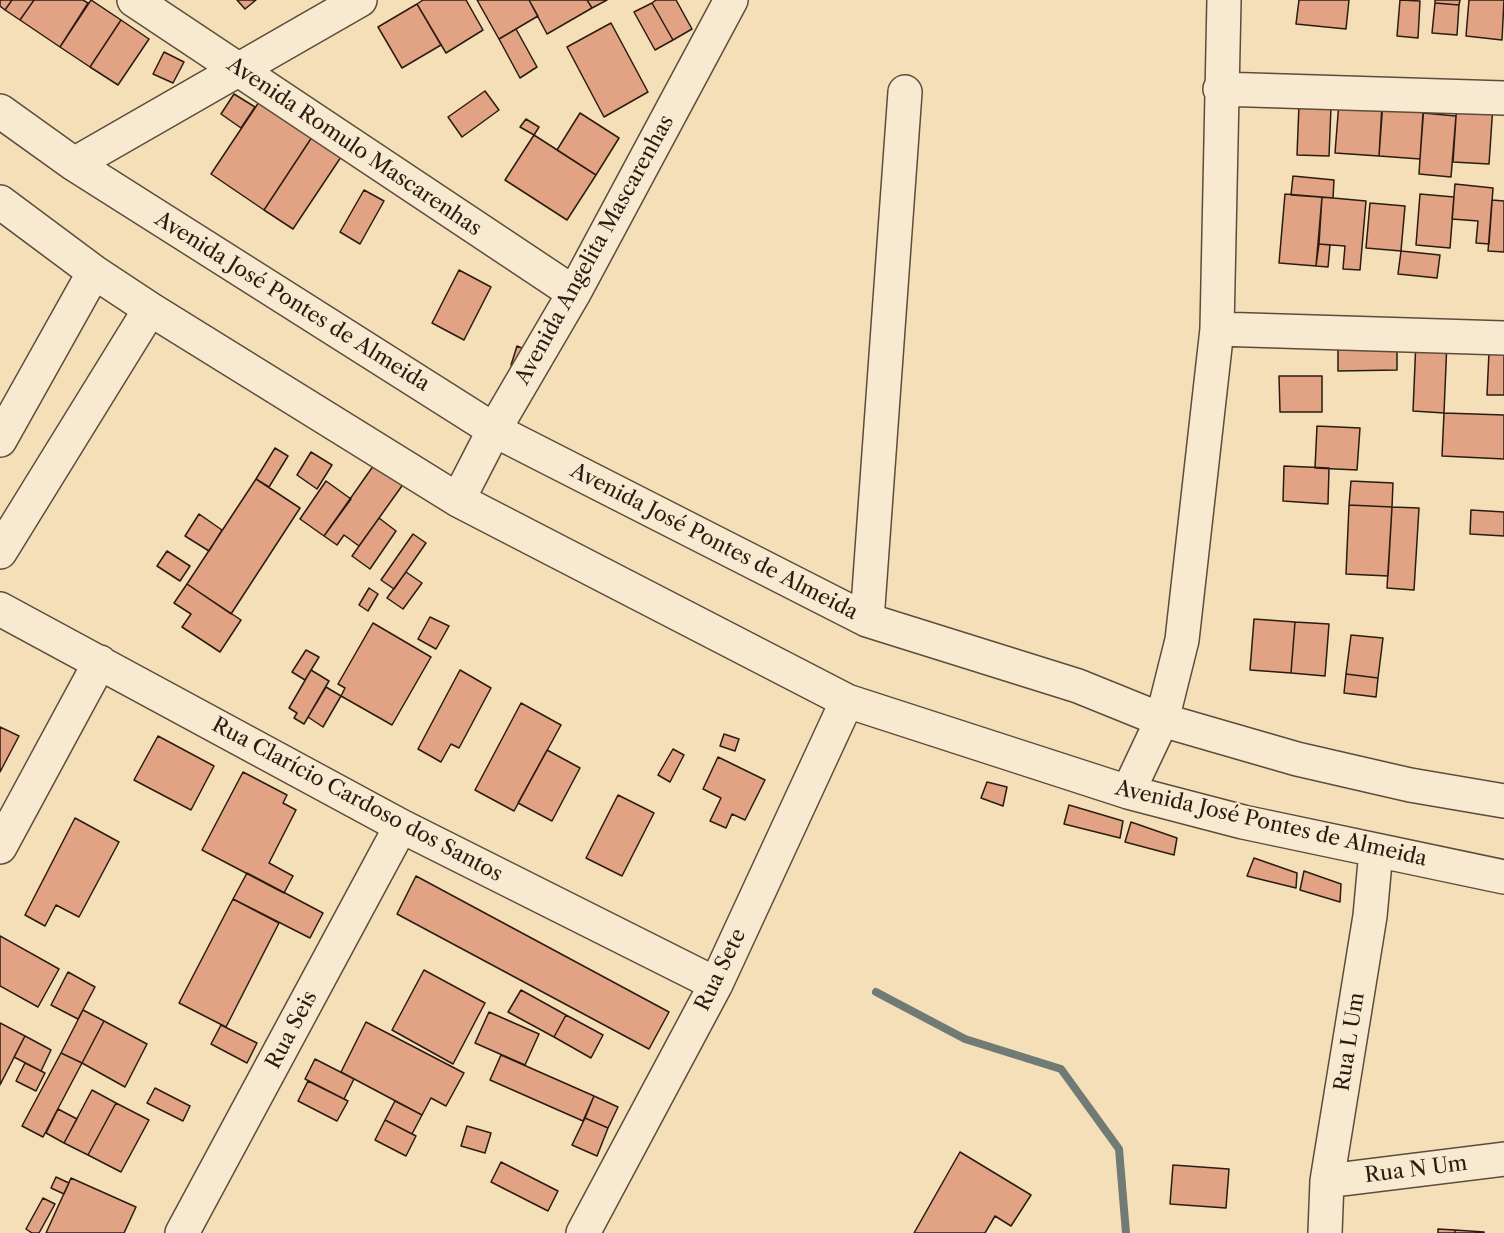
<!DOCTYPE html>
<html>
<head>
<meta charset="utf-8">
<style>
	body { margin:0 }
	canvas { display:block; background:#f4dfb8 }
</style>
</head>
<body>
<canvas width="1504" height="1233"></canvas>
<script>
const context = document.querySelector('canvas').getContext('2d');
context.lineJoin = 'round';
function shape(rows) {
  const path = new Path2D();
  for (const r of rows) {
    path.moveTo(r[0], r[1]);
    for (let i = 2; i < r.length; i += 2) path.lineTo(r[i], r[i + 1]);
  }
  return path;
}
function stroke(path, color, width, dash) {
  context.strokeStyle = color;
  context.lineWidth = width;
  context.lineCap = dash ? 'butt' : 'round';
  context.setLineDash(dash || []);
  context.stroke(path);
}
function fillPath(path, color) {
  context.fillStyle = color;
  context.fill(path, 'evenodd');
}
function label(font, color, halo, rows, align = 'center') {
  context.font = font + ' "Libre Caslon Text",serif';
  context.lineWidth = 4.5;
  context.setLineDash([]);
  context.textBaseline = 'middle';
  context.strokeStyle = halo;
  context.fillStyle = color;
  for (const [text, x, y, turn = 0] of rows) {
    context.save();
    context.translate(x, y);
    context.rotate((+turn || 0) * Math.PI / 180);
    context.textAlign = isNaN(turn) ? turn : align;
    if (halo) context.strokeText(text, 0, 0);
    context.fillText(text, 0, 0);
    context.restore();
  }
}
stroke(shape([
	[876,992,965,1039,1061,1069,1119,1149,1126,1233]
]), '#707b75', 8);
const building = shape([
	[0,0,12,0,5,10,0,6,0,0],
	[12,0,34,0,20,20,5,10,12,0],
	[34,0,83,0,88,3,60,47,20,20,34,0],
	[91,0,121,20,90,67,60,47,91,0],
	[237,0,256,0,245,9,237,0],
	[423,0,466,0,483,30,446,53,417,4,423,0],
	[477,0,529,0,538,16,499,39,477,0],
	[529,0,587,0,592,8,547,34,529,0],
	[587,0,607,0,592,8,587,0],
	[656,0,676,0,692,29,673,40,652,3,656,0],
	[1299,0,1349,0,1346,29,1296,24,1299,0],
	[1400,0,1420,1,1418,38,1397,36,1400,0],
	[1435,0,1460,0,1459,5,1435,3,1435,0],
	[1469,0,1504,0,1502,40,1466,36,1469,0],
	[652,3,673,40,655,50,634,12,652,3],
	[1435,3,1459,5,1457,35,1432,33,1435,3],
	[417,4,441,45,402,68,378,27,417,4],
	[121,20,149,39,118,85,90,67,121,20],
	[611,23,648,92,604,117,567,47,611,23],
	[516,29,537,67,520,78,499,39,516,29],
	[164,52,184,62,173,83,153,74,164,52],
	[485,91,499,110,462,137,448,117,485,91],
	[234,94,255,107,241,128,221,114,234,94],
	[263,96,316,131,264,210,211,174,263,96],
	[1383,101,1424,105,1420,159,1379,156,1383,101],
	[1339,102,1382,105,1379,156,1335,153,1339,102],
	[1457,102,1493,105,1489,164,1453,162,1457,102],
	[1299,105,1331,107,1329,156,1297,155,1299,105],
	[580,113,619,138,596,175,557,150,580,113],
	[1423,113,1456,116,1451,177,1419,174,1423,113],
	[526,119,539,127,534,135,520,127,526,119],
	[316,131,345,151,293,229,264,210,316,131],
	[534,135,596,175,567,220,505,180,534,135],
	[1293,176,1334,180,1333,198,1291,195,1293,176],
	[1455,184,1493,188,1489,244,1476,243,1478,221,1452,219,1455,184],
	[364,190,384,201,360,244,340,232,364,190],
	[1285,194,1322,197,1316,266,1279,263,1285,194],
	[1420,194,1454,197,1450,248,1416,245,1420,194],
	[1322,197,1366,201,1360,270,1343,269,1345,246,1319,244,1322,197],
	[1492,200,1504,201,1504,252,1488,251,1492,200],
	[1370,203,1405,206,1401,251,1366,248,1370,203],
	[1319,244,1330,245,1328,267,1316,266,1319,244],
	[1401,251,1440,255,1437,278,1398,274,1401,251],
	[459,270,491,287,464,340,432,323,459,270],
	[1338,333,1397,333,1397,370,1338,371,1338,333],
	[1416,340,1447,341,1444,413,1413,411,1416,340],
	[517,346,529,351,522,369,511,365,517,346],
	[1489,352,1504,352,1504,395,1487,395,1489,352],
	[1279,376,1322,376,1322,412,1280,412,1279,376],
	[1444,413,1504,415,1504,459,1442,456,1444,413],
	[1317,426,1360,428,1357,470,1315,468,1317,426],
	[275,448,288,456,269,487,256,479,275,448],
	[311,452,332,465,317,489,297,475,311,452],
	[376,462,404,483,359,546,344,535,337,545,324,536,376,462],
	[1284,466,1329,468,1328,504,1283,501,1284,466],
	[256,479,300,508,231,614,187,584,256,479],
	[326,481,351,499,324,536,300,519,326,481],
	[1351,481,1393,483,1392,507,1349,505,1351,481],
	[1349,505,1392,507,1388,576,1346,574,1349,505],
	[1392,507,1419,508,1414,590,1387,588,1392,507],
	[1471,510,1504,512,1504,536,1470,534,1471,510],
	[199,514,222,530,209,551,185,536,199,514],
	[379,518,396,531,370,569,352,556,379,518],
	[413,534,426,543,394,589,381,580,413,534],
	[167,551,190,566,180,581,157,566,167,551],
	[406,572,422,583,403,609,387,598,406,572],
	[187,584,241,620,220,652,182,627,191,614,174,603,187,584],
	[369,588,378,594,368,611,359,605,369,588],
	[430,617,449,626,436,649,418,639,430,617],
	[1254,619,1295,622,1291,673,1250,670,1254,619],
	[1295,622,1329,624,1325,676,1291,673,1295,622],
	[373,623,431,657,392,725,341,696,345,688,338,684,373,623],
	[1351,635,1383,638,1378,678,1346,674,1351,635],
	[306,650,319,657,305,680,292,672,306,650],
	[311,670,329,681,304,724,294,718,297,713,289,708,311,670],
	[460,670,491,688,459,748,451,744,441,762,418,749,460,670],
	[1346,674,1378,678,1376,697,1344,693,1346,674],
	[326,687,341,696,323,727,308,717,326,687],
	[521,703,561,725,514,811,475,790,521,703],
	[0,727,19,736,0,772,0,727],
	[724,734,739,739,735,751,720,746,724,734],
	[158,736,214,766,191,810,134,780,158,736],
	[673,749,684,755,670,782,658,775,673,749],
	[547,750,580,768,552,821,518,803,547,750],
	[718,757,765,780,745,820,732,814,726,828,710,821,721,798,703,789,718,757],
	[243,772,287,795,283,803,296,810,269,863,293,876,284,893,202,850,243,772],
	[987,782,1007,787,1003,806,981,798,987,782],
	[618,795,654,813,622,876,586,858,618,795],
	[1069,805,1123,821,1120,838,1064,824,1069,805],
	[75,818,119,842,79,917,56,905,45,926,25,915,75,818],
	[1131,822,1177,838,1174,855,1125,842,1131,822],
	[1254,858,1297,873,1296,888,1247,876,1254,858],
	[1304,871,1341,884,1340,902,1300,890,1304,871],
	[247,873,323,913,310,938,233,899,247,873],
	[416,876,669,1012,649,1049,397,914,416,876],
	[233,899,279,923,226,1027,179,1003,233,899],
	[0,936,59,969,38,1007,0,986,0,936],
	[424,970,485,1003,453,1064,392,1030,424,970],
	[68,972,95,987,78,1019,51,1005,68,972],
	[521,990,566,1015,554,1037,508,1012,521,990],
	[83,1010,104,1021,82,1063,61,1053,83,1010],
	[489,1012,539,1034,525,1065,475,1043,489,1012],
	[566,1015,603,1035,591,1058,554,1037,566,1015],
	[104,1021,147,1044,125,1087,82,1063,104,1021],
	[366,1022,464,1073,446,1106,431,1098,422,1115,341,1072,366,1022],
	[0,1023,25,1036,0,1085,0,1023],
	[221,1025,257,1043,247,1063,211,1044,221,1025],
	[25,1036,51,1050,41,1071,14,1057,25,1036],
	[61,1053,82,1063,43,1137,22,1126,61,1053],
	[501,1055,594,1096,583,1121,490,1080,501,1055],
	[315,1059,354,1079,344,1099,305,1079,315,1059],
	[25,1063,45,1073,36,1091,16,1081,25,1063],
	[308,1081,348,1101,337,1121,298,1101,308,1081],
	[155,1088,190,1106,183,1121,147,1103,155,1088],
	[92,1090,116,1103,88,1155,64,1143,92,1090],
	[594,1096,618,1107,608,1128,585,1118,594,1096],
	[395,1101,422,1115,412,1134,385,1120,395,1101],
	[116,1103,149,1120,121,1172,88,1155,116,1103],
	[58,1109,77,1119,64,1143,46,1133,58,1109],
	[585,1118,608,1128,597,1156,572,1145,585,1118],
	[385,1120,416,1136,406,1156,375,1140,385,1120],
	[467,1126,491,1133,485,1153,461,1146,467,1126],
	[960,1152,1031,1195,1011,1226,995,1216,985,1233,914,1233,960,1152],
	[501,1162,558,1191,548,1211,491,1182,501,1162],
	[1173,1165,1229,1169,1226,1208,1170,1204,1173,1165],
	[56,1177,69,1183,64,1194,51,1188,56,1177],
	[71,1178,136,1207,124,1233,46,1233,71,1178],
	[43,1198,55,1204,39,1233,32,1233,26,1229,43,1198],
	[1438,1229,1455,1230,1455,1233,1438,1233,1438,1229],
	[1455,1230,1484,1232,1484,1233,1455,1233,1455,1230]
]);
fillPath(building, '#e1a384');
stroke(building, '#2a1c11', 1.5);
const minor = shape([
	[134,0,574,293],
	[1220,89,1504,98],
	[0,111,74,164,494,430,867,620,1078,686,1162,720,1297,759,1410,785,1504,801],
	[74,164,360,0],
	[0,202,94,272,150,309,458,500,847,701,1128,792,1243,822,1504,877],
	[1217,329,1504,338],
	[0,440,94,272],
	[458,500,494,430,574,293,731,0],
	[0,552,150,309],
	[0,609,401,826,716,984],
	[867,620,905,92],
	[1128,792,1162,720,1182,640,1217,329,1224,0],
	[0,847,100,662],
	[1327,1181,1504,1159],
	[182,1233,401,826],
	[583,1233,716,984,847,701],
	[1325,1233,1327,1181,1370,916,1376,851]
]);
stroke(minor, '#5c4d3b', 36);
stroke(minor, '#f8ead1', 33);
label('21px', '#2a1c11', '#f8ead1', [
	["Avenida Romulo Mascarenhas",354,147,34],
	["Avenida Angelita Mascarenhas",595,250,-61],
	["Avenida José Pontes de Almeida",292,302,32],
	["Avenida José Pontes de Almeida",714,542,27],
	["Rua Clarício Cardoso dos Santos",357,800,28],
	["Avenida José Pontes de Almeida",1271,824,13],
	["Rua Sete",721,970,-64],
	["Rua Seis",292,1030,-62],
	["Rua L Um",1350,1042,-81],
	["Rua N Um",1416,1170,-7]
]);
</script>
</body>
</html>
